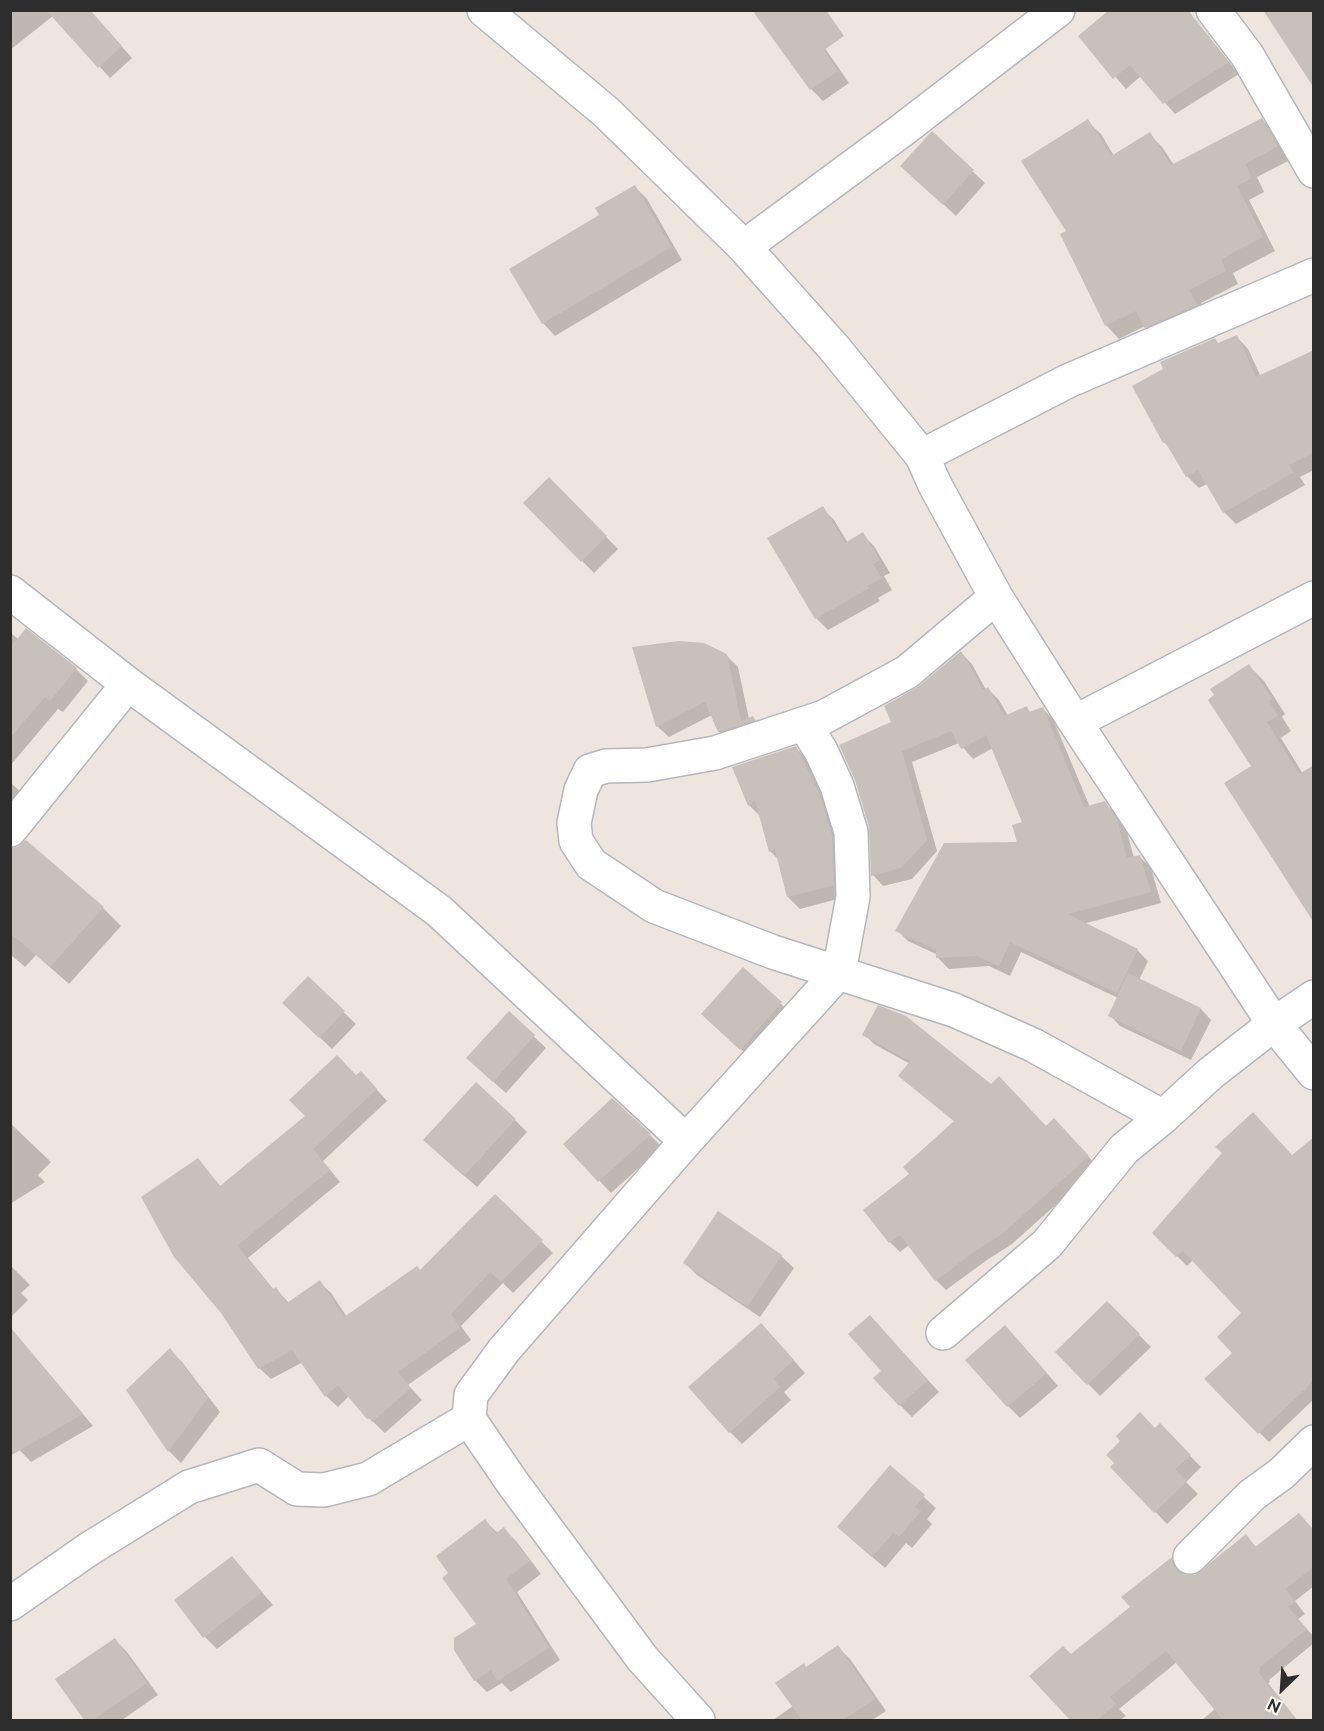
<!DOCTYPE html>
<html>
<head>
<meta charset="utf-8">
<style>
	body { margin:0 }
	#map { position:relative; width:1324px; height:1731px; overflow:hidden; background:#efe5df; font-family:Raleway,sans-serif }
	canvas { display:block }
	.frame { position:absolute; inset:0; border:12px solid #2d2d2d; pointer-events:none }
	.north { position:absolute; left:1252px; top:1659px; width:60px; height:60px; -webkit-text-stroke:4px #fff; paint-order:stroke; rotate:205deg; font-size:16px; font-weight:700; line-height:24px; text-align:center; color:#2d2d2d }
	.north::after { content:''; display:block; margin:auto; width:21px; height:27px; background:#2d2d2d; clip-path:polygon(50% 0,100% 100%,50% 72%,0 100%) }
</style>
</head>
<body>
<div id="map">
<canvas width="1324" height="1731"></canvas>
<div class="frame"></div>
<div class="north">N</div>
</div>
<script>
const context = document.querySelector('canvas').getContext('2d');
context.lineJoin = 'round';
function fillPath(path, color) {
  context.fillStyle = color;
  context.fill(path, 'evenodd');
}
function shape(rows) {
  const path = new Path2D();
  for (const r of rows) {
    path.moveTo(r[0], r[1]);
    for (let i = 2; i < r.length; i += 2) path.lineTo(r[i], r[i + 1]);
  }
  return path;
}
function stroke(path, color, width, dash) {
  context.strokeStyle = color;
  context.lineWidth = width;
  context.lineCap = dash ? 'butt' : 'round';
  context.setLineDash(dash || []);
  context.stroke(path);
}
fillPath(shape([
	[10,10,89,10,132,58,110,78,53,16,10,50],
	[1187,10,1239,74,1175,114,1141,76,1126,89,1080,36],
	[820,41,849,83,823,101,811,89,781,48],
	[1262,120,1275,133,1290,160,1257,177,1264,192,1249,200,1275,251,1233,273,1238,284,1201,303,1209,318,1158,340,1145,326,1119,339,1106,325,1068,232,1087,121,1101,134,1114,156,1149,134,1162,147,1174,165],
	[932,133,985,183,956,216,914,177],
	[635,187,647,199,682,260,555,336,543,323,511,269,601,215],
	[1236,336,1248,349,1261,377,1314,351,1314,470,1300,477,1305,485,1236,524,1224,512,1207,484,1199,488,1187,476,1171,449,1164,442,1219,344],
	[549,479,618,549,594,573,525,503],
	[822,508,834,520,848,543,862,534,874,546,890,573,884,576,892,590,878,598,880,601,828,630,816,618],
	[10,632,19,640,76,669,88,681,63,712,58,709,10,766],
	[961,653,972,664,986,690,988,689,999,700,1008,716,1026,708,1031,713,1043,709,1053,719,1090,807,1104,803,1116,814,1127,832,1134,858,1140,857,1151,868,1161,903,1083,924,1137,950,1148,961,1139,980,1201,1009,1211,1020,1191,1060,1120,1026,1110,1015,1118,998,1021,952,1010,976,989,966,949,969,938,958,938,955,908,941,897,930,1019,843,1024,823,993,748,973,759,959,743,912,762,937,851,912,879,883,886,873,875,893,723,920,688],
	[726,655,738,667,749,719,753,718,764,729,730,743,719,732,712,715,669,737,657,726],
	[1249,666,1264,681,1285,714,1282,717,1291,731,1281,738,1303,774,1314,920,1253,767],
	[796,748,808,760,831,806,845,897,800,909,788,897,779,860,770,851,761,817,749,805,734,768],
	[10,782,28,799,10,820],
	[10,882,103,908,121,926,69,984,36,955,25,967,10,954],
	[743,969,793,1015,753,1060,715,1026],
	[308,978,356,1024,332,1049,284,1003],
	[509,1013,546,1048,506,1093,480,1070],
	[864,1034,1046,1127,1064,1130,1098,1167,1012,1244,987,1260,946,1290,936,1280,909,1245,900,1252,890,1242,912,1174,955,1122,900,1076,910,1064,874,1044],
	[356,1076,372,1084,387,1101,323,1161,340,1182,248,1258,274,1290,276,1289,289,1303,319,1282,331,1293,347,1317,421,1272,495,1196,553,1253,513,1293,503,1283,461,1326,471,1340,408,1385,422,1400,385,1433,369,1418,349,1396,338,1407,326,1396,303,1362,271,1379,259,1368,198,1160,221,1187],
	[515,1120,527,1132,477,1187,437,1152],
	[10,1123,51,1162,38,1175,45,1182,10,1204],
	[650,1135,662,1147,611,1193,565,1144],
	[718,1213,781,1256,794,1268,760,1317,697,1275,685,1263],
	[1154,1233,1314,1252,1314,1399,1269,1442,1206,1379,1234,1353,1243,1313,1193,1260,1187,1266],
	[10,1265,30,1285,21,1293,28,1300,10,1318],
	[1107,1303,1151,1347,1100,1396,1057,1352],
	[870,1317,939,1392,912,1417,900,1405,883,1371],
	[10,1327,93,1426,31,1462,10,1440],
	[773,1337,805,1373,784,1392,791,1400,742,1444,730,1432],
	[1017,1339,1058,1386,1020,1418,1008,1406],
	[170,1350,182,1362,220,1412,181,1463,169,1451,128,1390],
	[1160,1425,1201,1467,1186,1482,1198,1494,1167,1524,1112,1467],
	[890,1467,936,1508,927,1519,932,1524,912,1548,906,1543,885,1568,851,1539],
	[1299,1515,1314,1530,1314,1586,1295,1601,1305,1614,1298,1619,1314,1637,1314,1643,1269,1680,1270,1682,1268,1683,1297,1720,1202,1720,1215,1709,1177,1662,1119,1709,1126,1716,1120,1720,1072,1720,1031,1676,1071,1656,1132,1607,1172,1559,1182,1569,1183,1575,1196,1576,1246,1536,1257,1548],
	[485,1521,498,1533,504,1529,516,1541,541,1574,517,1592,560,1660,511,1692,502,1683,487,1692,475,1680,456,1650,478,1624,450,1573],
	[232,1558,273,1605,217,1649,205,1637],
	[115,1640,127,1652,158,1695,122,1720,86,1720,57,1680],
	[838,1647,850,1659,886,1711,872,1720,773,1720,793,1706,807,1668]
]), '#0003');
fillPath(shape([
	[46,10,90,10,122,46,98,68],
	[752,10,826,10,844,36,824,50,838,71,810,90],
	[1109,10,1188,10,1229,62,1163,104,1130,65,1113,79,1078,36],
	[1263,10,1314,10,1314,88],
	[1262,118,1278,146,1245,164,1252,178,1237,186,1263,237,1221,259,1226,271,1189,290,1197,305,1144,328,1136,311,1105,326,1060,234,1066,231,1021,161,1088,119,1111,156,1150,132,1171,165],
	[932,131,974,170,943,205,900,166],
	[635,185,671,247,542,324,509,269,599,215,595,208],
	[1237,335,1256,377,1314,350,1314,452,1289,465,1294,472,1223,513,1198,470,1186,477,1165,442,1163,443,1132,386,1163,369,1160,362,1215,338,1218,343],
	[549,477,607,536,581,562,523,503],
	[823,506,845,543,863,532,880,560,873,564,882,578,867,586,869,588,815,619,767,538],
	[26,628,77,668,50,701,45,697,10,738,10,648],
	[679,641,704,643,727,654,741,721,753,716,755,720,718,732,705,702,656,727,632,647],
	[961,651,983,690,988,687,1004,716,1027,706,1029,712,1043,707,1084,807,1105,801,1117,819,1127,858,1140,855,1151,892,1068,914,1138,949,1117,993,1010,942,999,966,977,956,936,958,936,950,895,931,944,843,1017,842,1012,825,1022,822,986,735,961,749,951,731,902,751,927,840,901,868,871,876,869,827,855,780,839,745,891,722,884,706,919,686],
	[1249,664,1272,699,1269,701,1278,716,1267,722,1299,774,1314,765,1314,923,1224,783,1251,766,1208,700,1214,695,1210,689],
	[796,746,819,793,832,835,834,885,787,897,775,850,769,852,755,800,748,806,732,767],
	[26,840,104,907,50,967,10,933,10,848,17,847],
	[743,967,782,1002,740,1050,701,1014],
	[1128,973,1201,1008,1181,1051,1108,1016],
	[308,976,345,1011,319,1038,282,1003],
	[878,1005,906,1016,991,1084,999,1076,1046,1126,1054,1118,1089,1156,1002,1234,977,1250,935,1281,900,1235,889,1243,863,1210,909,1174,903,1167,954,1121,898,1076,910,1061,862,1035],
	[509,1011,535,1035,493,1082,466,1058],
	[337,1055,356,1075,361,1071,377,1089,313,1149,330,1170,237,1246,273,1289,276,1287,287,1303,320,1280,344,1317,417,1266,420,1270,495,1194,543,1240,501,1282,490,1272,451,1314,460,1328,398,1372,411,1388,372,1422,369,1418,367,1419,338,1385,325,1397,292,1350,258,1369,221,1313,174,1257,141,1197,198,1158,220,1186,305,1116,289,1100],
	[476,1082,516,1119,464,1176,423,1140],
	[612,1098,651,1134,598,1182,563,1144],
	[1253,1112,1292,1155,1314,1137,1314,1377,1305,1391,1303,1391,1258,1434,1204,1379,1232,1353,1217,1337,1241,1313,1183,1251,1176,1257,1152,1233,1222,1153,1215,1147],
	[718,1211,782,1255,747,1307,683,1263],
	[1107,1301,1140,1334,1087,1385,1055,1352],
	[870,1315,928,1380,899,1406,873,1378,881,1371,848,1334],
	[761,1323,794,1360,773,1379,780,1387,729,1433,688,1387],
	[1005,1325,1047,1373,1007,1407,965,1360],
	[10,1327,83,1414,10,1456],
	[170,1348,208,1398,168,1452,126,1390],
	[1140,1412,1155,1428,1160,1423,1191,1455,1175,1469,1187,1481,1154,1513,1110,1467,1114,1463,1106,1455,1120,1441,1116,1436],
	[890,1465,925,1495,915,1507,921,1511,899,1537,894,1532,872,1557,837,1527],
	[1299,1513,1314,1531,1314,1567,1285,1589,1295,1602,1288,1607,1307,1629,1259,1668,1260,1670,1258,1672,1296,1720,1223,1720,1166,1651,1110,1697,1116,1704,1097,1720,1070,1720,1029,1676,1063,1646,1071,1654,1130,1607,1121,1597,1172,1557,1172,1562,1177,1571,1186,1575,1195,1575,1246,1534,1255,1547],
	[485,1519,496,1533,504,1527,530,1561,506,1579,549,1648,497,1681,491,1670,474,1681,454,1650,454,1638,476,1624,442,1578,448,1573,436,1556],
	[232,1556,262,1592,203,1638,174,1600],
	[115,1638,147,1683,93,1720,84,1720,55,1679],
	[838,1645,875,1699,843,1720,802,1720,775,1683,804,1663,806,1667]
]), '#c8c0ba');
const minor = shape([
	[484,10,606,112,744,247,835,349,922,456,935,485,996,597,1075,722,1274,1024,1314,1073],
	[1213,10,1247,55,1314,171],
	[744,247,901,131,1058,10],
	[922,456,1068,381,1314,275],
	[10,592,128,684,439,911,686,1141],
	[996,597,907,672,824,717,715,753,647,765,606,766,590,771,581,790,574,823,576,841,591,864,654,906,773,952,954,1010,1033,1045,1163,1117],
	[1075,722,1314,598],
	[10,830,128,684],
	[943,1333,1047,1244,1124,1149,1163,1117,1211,1073,1274,1024,1314,997],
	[1190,1557,1252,1495,1281,1474,1314,1442],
	[10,1604,89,1549,189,1487,259,1465,297,1489,324,1490,368,1479,469,1419],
	[698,1720,642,1658,512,1482,469,1419,471,1395,504,1350,686,1141,839,972,853,897,851,832,837,786,821,751,805,725]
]);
stroke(minor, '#b3b7c1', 36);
stroke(minor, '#fff', 33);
</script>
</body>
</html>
